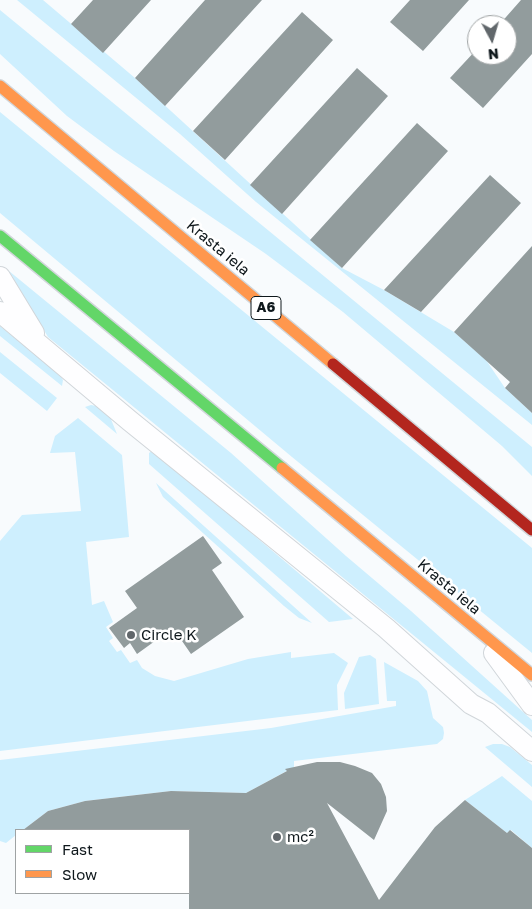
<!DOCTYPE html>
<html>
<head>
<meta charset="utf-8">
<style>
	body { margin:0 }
	#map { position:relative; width:532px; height:909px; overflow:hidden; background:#f8fbfd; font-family:"Golos Text",sans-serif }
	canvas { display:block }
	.legend { position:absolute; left:15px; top:829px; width:175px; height:65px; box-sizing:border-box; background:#fff; border:1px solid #9fa3a4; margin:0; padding:6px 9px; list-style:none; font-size:15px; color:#0f181c }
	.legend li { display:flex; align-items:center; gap:10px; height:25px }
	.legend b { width:25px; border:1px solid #9fa3a4 }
	.north { position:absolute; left:467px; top:15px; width:50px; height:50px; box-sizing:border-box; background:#fff; border:1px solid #9fa3a4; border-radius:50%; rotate:174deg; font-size:14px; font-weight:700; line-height:20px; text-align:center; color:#0f181c }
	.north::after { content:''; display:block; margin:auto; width:18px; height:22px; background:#61676b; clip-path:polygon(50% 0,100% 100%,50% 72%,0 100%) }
</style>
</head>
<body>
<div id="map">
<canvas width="532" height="909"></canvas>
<ul class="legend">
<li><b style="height:6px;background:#63d668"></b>Fast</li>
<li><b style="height:6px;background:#ff974d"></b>Slow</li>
</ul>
<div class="north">N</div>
</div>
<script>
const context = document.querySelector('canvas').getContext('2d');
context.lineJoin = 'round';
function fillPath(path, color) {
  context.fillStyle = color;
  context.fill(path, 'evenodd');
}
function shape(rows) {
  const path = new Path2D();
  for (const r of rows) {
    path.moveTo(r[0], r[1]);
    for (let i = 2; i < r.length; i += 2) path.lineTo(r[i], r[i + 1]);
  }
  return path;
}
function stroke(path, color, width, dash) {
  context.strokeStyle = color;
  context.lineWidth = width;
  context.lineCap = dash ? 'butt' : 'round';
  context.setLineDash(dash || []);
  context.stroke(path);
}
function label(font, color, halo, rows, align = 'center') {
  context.font = font + ' "Golos Text",sans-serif';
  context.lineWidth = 5;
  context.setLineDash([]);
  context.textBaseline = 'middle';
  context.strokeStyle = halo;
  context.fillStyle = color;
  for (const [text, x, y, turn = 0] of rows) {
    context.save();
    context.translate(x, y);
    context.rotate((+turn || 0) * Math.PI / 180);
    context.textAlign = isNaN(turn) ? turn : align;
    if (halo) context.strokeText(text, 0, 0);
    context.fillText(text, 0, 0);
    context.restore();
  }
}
fillPath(shape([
	[17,0,43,0,135,78,342,268,384,290,454,332,486,360,505,388,532,413,532,425,256,202,180,134],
	[0,10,532,447,532,476,502,446,343,312,266,254,114,151,67,116,0,54],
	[0,112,532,548,532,653,292,457,0,213],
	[9,271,231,453,346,556,411,611,532,720,532,732,48,337],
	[0,326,59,374,63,380,62,386,0,336],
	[0,352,57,398,47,411,0,373],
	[91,405,101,407,108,412,117,434,85,407],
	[78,418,122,455,129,537,86,542,92,605,104,601,113,622,106,627,113,638,109,641,117,652,121,650,130,663,137,660,142,668,155,676,174,681,248,659,291,652,291,658,334,653,348,663,337,685,338,710,0,751,0,541,22,515,81,511,75,452,50,453,55,436],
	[153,450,353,619,329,622,149,464,149,453],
	[156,483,312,623,299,618,284,606,163,497],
	[370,655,376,659,379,704,345,709,344,693,359,657],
	[384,662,418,681,427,691,433,718,443,727,444,733,443,739,437,744,294,761,294,767,246,793,171,791,85,801,48,811,23,830,16,830,16,835,6,843,0,841,0,760,271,728,396,706,396,701,387,701],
	[493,744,502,744,510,747,532,765,532,787,485,747],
	[502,776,532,801,532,848,511,830,507,833,465,800]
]), '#ceeffe');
fillPath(shape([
	[93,0,151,0,103,53,71,24],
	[205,0,262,0,165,106,135,78],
	[410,0,469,0,423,51,390,22],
	[521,0,532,0,532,54,483,108,450,78,477,49,477,55,507,55,507,25,499,25],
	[302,12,333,40,225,160,193,131],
	[357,68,388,96,282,214,250,185],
	[417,123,448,151,342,268,310,240],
	[490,175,521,203,421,312,384,290],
	[532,246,532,413,505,388,510,382,454,332],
	[203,536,222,563,212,570,244,617,191,654,173,628,137,654,130,643,124,648,109,628,137,608,125,591],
	[317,762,340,762,355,766,372,773,381,784,386,797,387,811,374,840,327,803,379,900,435,827,465,800,507,833,510,830,532,848,532,909,189,909,189,830,23,830,48,811,85,801,171,791,246,793,287,771,285,769]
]), '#929c9d');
const street = shape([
	[0,277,34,333],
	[0,312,130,421,386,628,471,704,488,713,532,751],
	[494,653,532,705]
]);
const fast = shape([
	[0,236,282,468]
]);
const slow = shape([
	[0,86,333,364],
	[282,468,532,675]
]);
const jam = shape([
	[333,364,532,530]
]);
stroke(street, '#d1d6da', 22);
stroke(fast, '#d1d6da', 14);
stroke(slow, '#d1d6da', 14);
stroke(jam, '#d1d6da', 14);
stroke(street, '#fefeff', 20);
stroke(fast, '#63d668', 11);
stroke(slow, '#ff974d', 11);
stroke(jam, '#b3261e', 11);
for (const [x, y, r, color] of [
	[131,635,5,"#61676b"],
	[277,837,5,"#61676b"]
]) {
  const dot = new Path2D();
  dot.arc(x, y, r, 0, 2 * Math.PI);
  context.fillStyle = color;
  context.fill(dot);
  stroke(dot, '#fff', 2);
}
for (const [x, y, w] of [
	[266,308,30]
]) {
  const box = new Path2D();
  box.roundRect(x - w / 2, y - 11.5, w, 23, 4);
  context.fillStyle = '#fff';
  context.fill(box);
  stroke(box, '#0f181c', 1);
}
label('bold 14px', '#0f181c', null, [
	["A6",266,308]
]);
label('15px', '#0f181c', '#fff', [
	["Krasta iela",218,248,40],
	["Krasta iela",449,587,40]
]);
label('15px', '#0f181c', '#fff', [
	["Circle K",141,635],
	["mc²",287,837]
], 'left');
</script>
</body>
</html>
